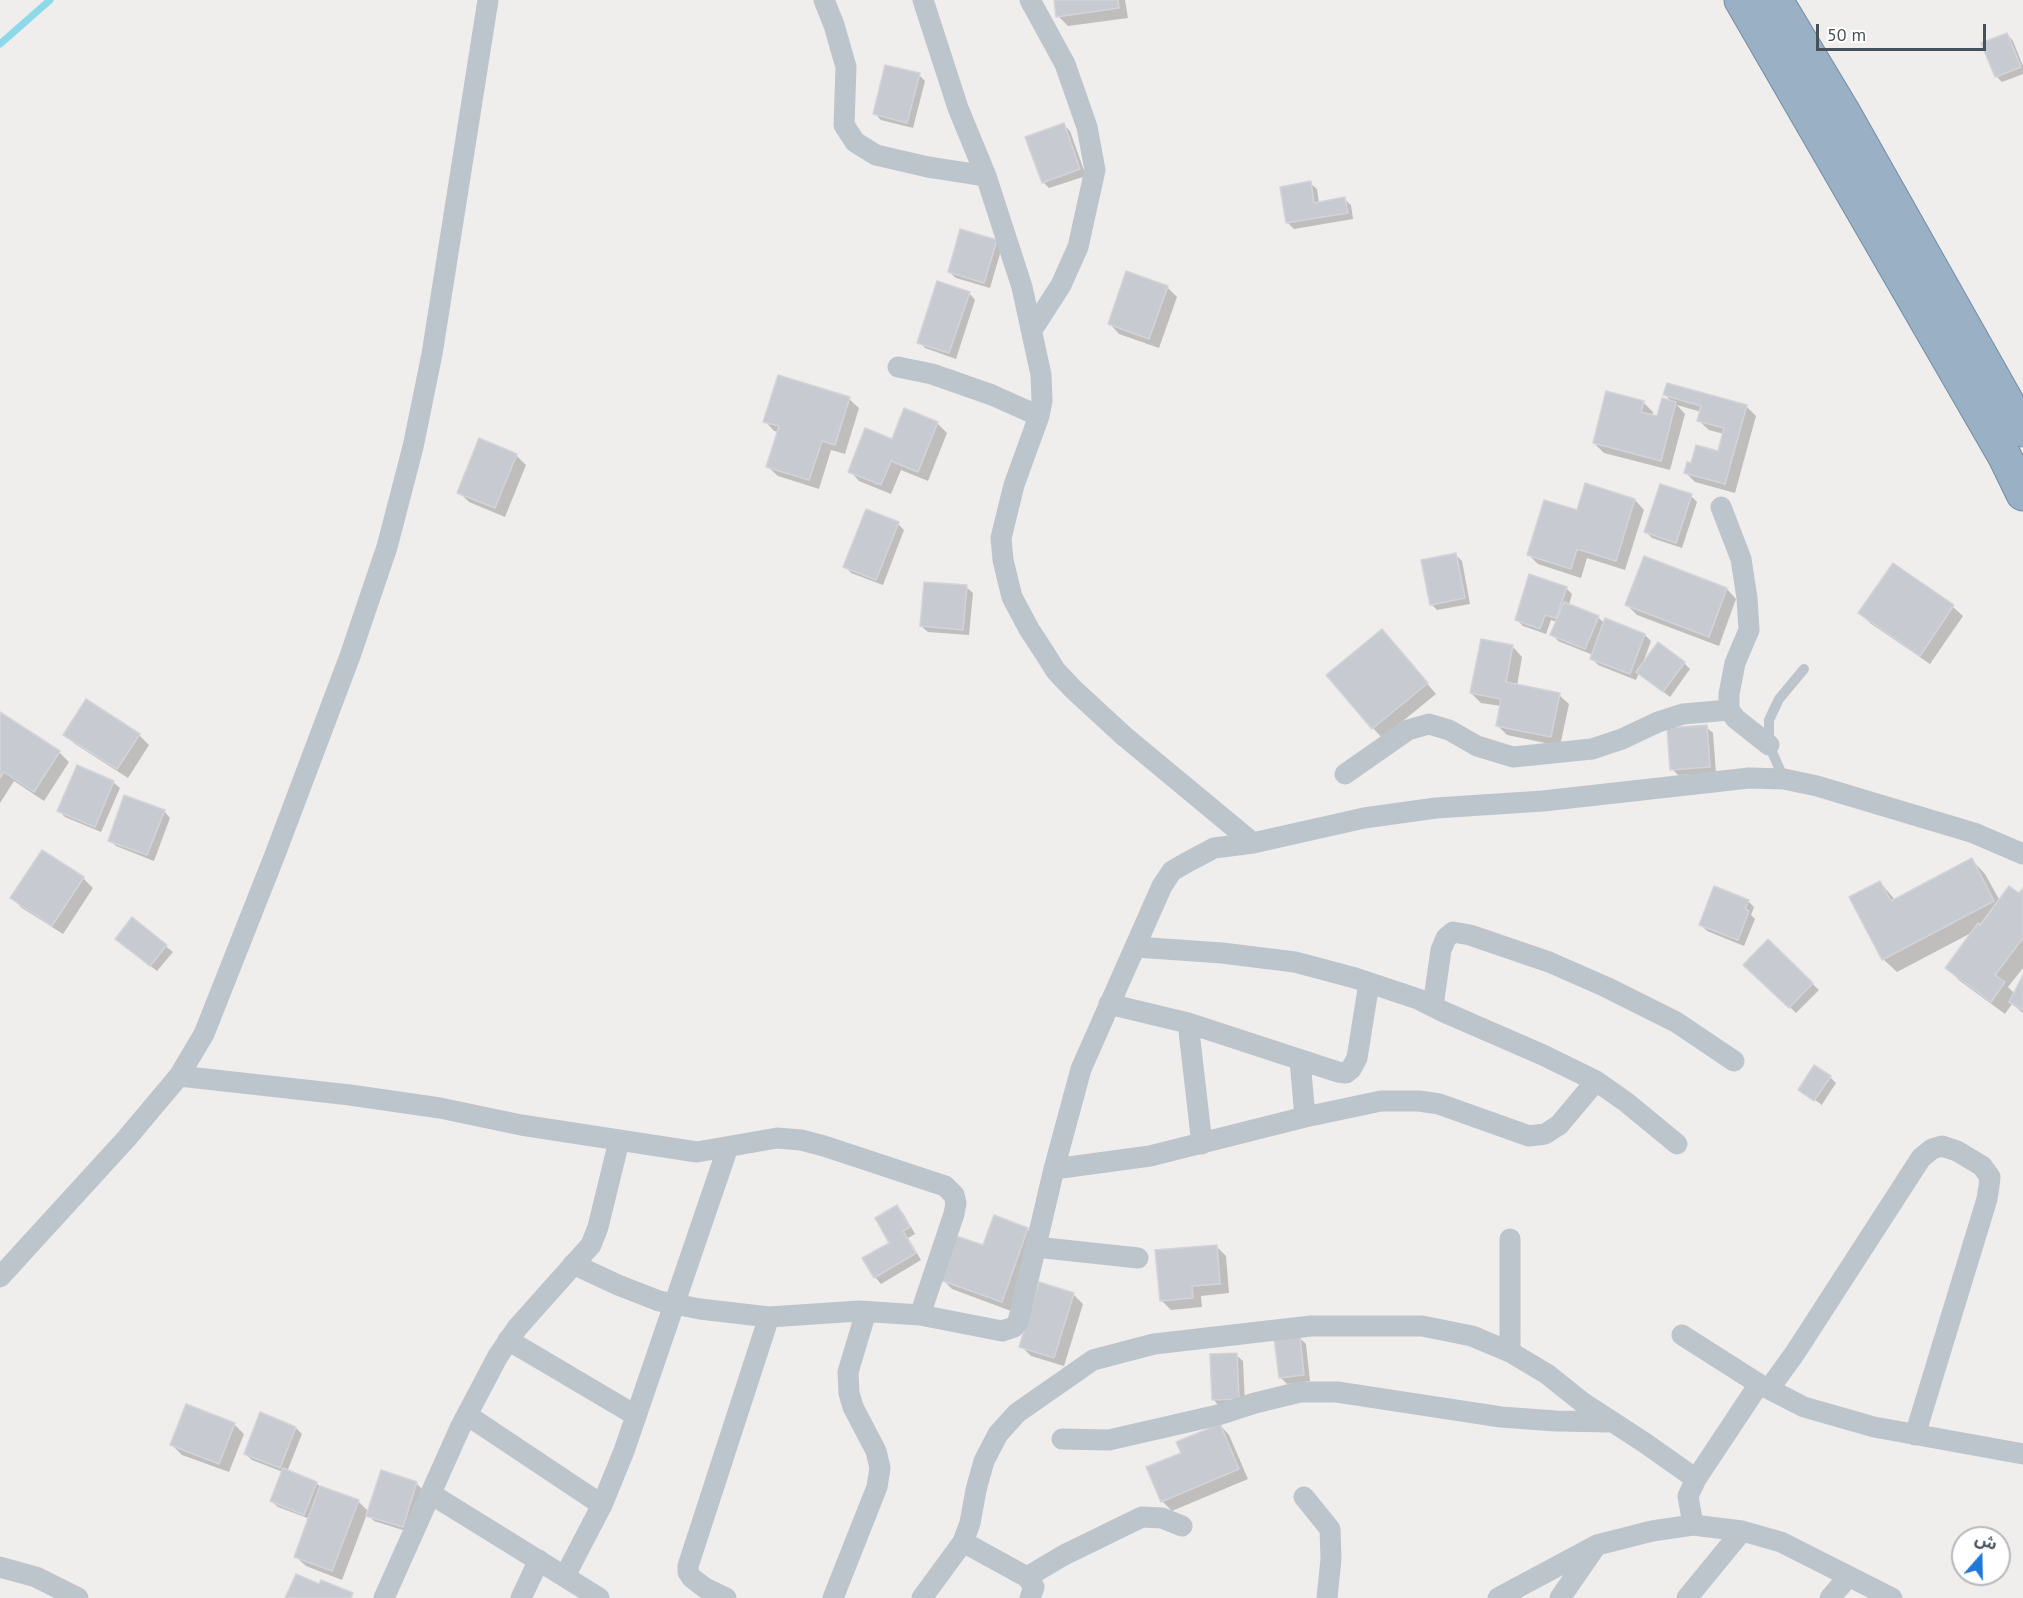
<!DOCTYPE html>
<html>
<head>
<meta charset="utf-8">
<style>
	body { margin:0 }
	#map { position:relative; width:2023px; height:1598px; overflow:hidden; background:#f0eded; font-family:"PT Sans","Noto Sans Arabic",sans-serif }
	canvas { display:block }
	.north { position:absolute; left:1951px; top:1526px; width:60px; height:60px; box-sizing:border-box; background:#fff; border:2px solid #b5b9bd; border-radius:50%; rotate:20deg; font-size:16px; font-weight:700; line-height:24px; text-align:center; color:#46515a }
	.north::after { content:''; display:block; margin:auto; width:21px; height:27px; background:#1f77d9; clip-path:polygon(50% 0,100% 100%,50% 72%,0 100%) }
	.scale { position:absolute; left:1816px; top:24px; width:170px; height:27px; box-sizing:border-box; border:3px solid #46515a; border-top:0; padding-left:8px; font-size:18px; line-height:21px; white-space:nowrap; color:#46515a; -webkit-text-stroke:4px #fff; paint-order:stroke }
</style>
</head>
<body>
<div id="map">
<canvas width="2023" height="1598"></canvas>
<div class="north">ش</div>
<div class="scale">50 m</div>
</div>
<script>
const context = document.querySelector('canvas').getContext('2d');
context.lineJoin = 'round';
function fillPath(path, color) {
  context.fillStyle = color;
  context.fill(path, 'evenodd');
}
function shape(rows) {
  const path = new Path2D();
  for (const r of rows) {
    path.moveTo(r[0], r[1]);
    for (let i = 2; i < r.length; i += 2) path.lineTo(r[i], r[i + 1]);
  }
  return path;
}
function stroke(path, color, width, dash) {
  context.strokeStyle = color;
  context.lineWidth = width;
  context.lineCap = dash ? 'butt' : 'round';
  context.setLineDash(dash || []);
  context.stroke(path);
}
fillPath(shape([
	[1056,0,1125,0,1128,18,1068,26,1058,16],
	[2007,34,2013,41,2023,66,2023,74,2002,82,1996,76],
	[919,75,925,81,913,128,881,120,874,113],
	[1064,125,1070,131,1086,176,1049,188,1043,182],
	[1310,183,1317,189,1319,203,1344,199,1351,205,1353,219,1294,229,1288,223],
	[996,241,1002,247,990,288,956,278,949,272],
	[1167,287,1177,297,1159,348,1119,334,1110,324],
	[969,293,975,300,956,359,925,348,919,342],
	[1665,395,1746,406,1756,416,1735,493,1695,482,1685,472,1692,465,1719,452,1724,434,1709,430,1699,421,1701,412,1677,405,1685,414,1670,470,1604,453,1594,443,1643,402,1653,412,1652,416,1658,418,1673,403],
	[849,399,859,408,845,454,831,450,819,489,778,476,768,467,778,432,774,431,765,421],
	[937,423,947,433,928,481,901,470,891,494,859,481,850,471,893,441],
	[516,455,526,465,505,517,469,502,459,492],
	[1691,496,1697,502,1682,548,1652,538,1646,532],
	[1635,500,1644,510,1625,570,1587,558,1581,578,1538,564,1528,554,1578,512],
	[898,524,904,530,883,585,851,573,845,566],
	[1456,555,1462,561,1470,604,1437,610,1431,604],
	[1893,565,1953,607,1963,616,1930,664,1870,623,1860,613],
	[966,587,973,593,969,635,928,632,921,626],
	[1566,588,1572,594,1569,605,1598,617,1605,624,1645,635,1651,641,1643,663,1684,663,1690,669,1670,697,1639,673,1636,680,1598,665,1592,659,1593,655,1558,641,1552,634,1557,622,1551,620,1546,634,1523,626,1517,620],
	[1727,589,1736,599,1719,646,1637,615,1627,605],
	[1382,631,1436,694,1382,738,1373,728],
	[1513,647,1522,657,1517,686,1559,695,1569,704,1560,746,1507,735,1497,725,1501,706,1481,703,1471,693],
	[0,713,60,753,69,762,44,801,14,781,0,803],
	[1706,727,1713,733,1716,773,1678,775,1672,769],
	[65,734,139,735,149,745,128,778,75,744],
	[113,782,120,788,101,832,65,817,59,811],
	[164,811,170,818,154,861,116,846,109,840],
	[1972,860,1985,874,2000,901,2019,895,2023,890,2023,968,2008,987,2015,994,2023,978,2023,1013,2012,1004,2005,1014,1960,981,1947,968,1973,932,1897,972,1883,959,1880,882,1895,900],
	[83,878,93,888,63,934,22,908,12,898],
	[1748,901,1754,907,1751,915,1755,919,1744,946,1707,931,1701,925],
	[132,919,173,952,157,971,123,945],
	[1768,941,1819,990,1796,1013,1745,965],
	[1830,1077,1836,1083,1821,1106,1821,1104,1804,1093,1804,1095,1800,1090],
	[896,1207,903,1213,915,1234,908,1238,921,1260,881,1284,875,1277,864,1259,891,1243],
	[1027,1229,1037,1239,1011,1311,952,1289,942,1279,984,1247],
	[1216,1246,1226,1256,1229,1293,1201,1296,1202,1307,1171,1310,1161,1300],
	[1073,1294,1083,1304,1064,1366,1031,1356,1021,1346],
	[1299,1337,1306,1344,1310,1381,1287,1384,1280,1377],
	[1236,1355,1243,1361,1245,1404,1219,1406,1213,1399],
	[234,1424,244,1434,229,1472,182,1455,172,1445],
	[1220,1425,1229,1435,1248,1479,1172,1511,1162,1501],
	[296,1428,302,1434,287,1472,316,1483,321,1487,358,1501,369,1512,416,1483,423,1490,409,1532,374,1521,367,1514,342,1580,306,1566,296,1557,310,1519,278,1507,271,1501,283,1472,252,1460,245,1454]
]), '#0003');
stroke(shape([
	[0,44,50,0]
]), '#8bd9e9', 7);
const building = shape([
	[1054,0,1118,0,1119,8,1056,17,1054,0],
	[2007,33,2021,67,1995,77,1981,43,2007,33],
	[885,65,920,73,907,123,873,114,885,65],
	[1064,123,1080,169,1042,183,1025,137,1064,123],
	[1311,181,1314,203,1345,197,1348,213,1286,223,1280,187,1311,181],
	[960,229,997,240,984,283,948,272,960,229],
	[1126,271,1168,286,1149,339,1108,324,1126,271],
	[937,281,970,292,949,353,917,343,937,281],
	[778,375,850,397,835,445,822,441,809,480,766,467,779,426,763,422,778,375],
	[1667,383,1747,405,1725,484,1684,473,1687,462,1691,463,1696,445,1718,451,1724,428,1697,421,1701,406,1663,395,1667,383],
	[1606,391,1644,401,1641,412,1657,416,1662,398,1676,402,1661,461,1593,443,1606,391],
	[904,408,938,422,918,472,891,461,881,485,848,472,865,428,892,439,904,408],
	[479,438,517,454,495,508,457,493,479,438],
	[1585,483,1635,499,1616,561,1577,549,1571,569,1527,555,1544,500,1577,510,1585,483],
	[1660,484,1692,494,1676,543,1644,532,1660,484],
	[866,509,899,522,876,580,843,567,866,509],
	[1456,553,1465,598,1430,605,1421,560,1456,553],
	[1644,556,1727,588,1709,637,1625,605,1644,556],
	[1893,563,1954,605,1920,656,1858,613,1893,563],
	[1529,574,1567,587,1556,618,1545,615,1540,629,1515,620,1529,574],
	[924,582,967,585,963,630,920,626,924,582],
	[1564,602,1599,616,1585,649,1550,635,1564,602],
	[1605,618,1645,634,1630,674,1590,659,1605,618],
	[1382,629,1428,683,1372,729,1326,675,1382,629],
	[1481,639,1513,645,1506,682,1560,693,1551,737,1496,726,1501,699,1470,693,1481,639],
	[1658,642,1685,662,1663,692,1636,672,1658,642],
	[86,699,140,734,117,769,63,735,86,699],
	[0,712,60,751,34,792,4,772,0,778,0,712],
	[1707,725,1710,767,1670,770,1667,728,1707,725],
	[77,765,114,781,95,827,57,811,77,765],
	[124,795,165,810,147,855,108,841,124,795],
	[42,850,84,877,52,926,10,898,42,850],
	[1972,858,1994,901,1882,960,1849,897,1880,881,1891,901,1972,858],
	[1714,886,1749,900,1745,909,1749,911,1738,940,1699,925,1714,886],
	[2009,886,2019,893,2023,888,2023,938,1995,975,2005,982,1991,1002,1945,968,1978,923,1980,925,2009,886],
	[132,917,167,945,150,966,115,939,132,917],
	[1768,939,1813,983,1789,1008,1743,965,1768,939],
	[2023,975,2023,1010,2009,1002,2023,975],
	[1814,1065,1831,1076,1814,1101,1798,1090,1814,1065],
	[897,1205,910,1227,903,1231,916,1253,874,1278,862,1258,889,1243,875,1218,897,1205],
	[994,1215,1028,1228,1002,1302,940,1280,956,1236,983,1245,994,1215],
	[1217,1245,1220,1284,1192,1286,1193,1298,1160,1301,1155,1250,1217,1245],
	[1039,1282,1074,1293,1054,1358,1019,1347,1039,1282],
	[1300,1336,1304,1375,1279,1378,1274,1338,1300,1336],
	[1237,1353,1239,1399,1212,1400,1210,1354,1237,1353],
	[186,1404,235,1423,219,1464,170,1445,186,1404],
	[260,1412,296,1427,280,1468,244,1454,260,1412],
	[1220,1424,1239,1469,1161,1502,1146,1467,1181,1453,1176,1442,1220,1424],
	[283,1468,317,1482,304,1515,270,1501,283,1468],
	[381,1470,417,1482,403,1527,366,1516,381,1470],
	[320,1486,359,1500,332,1571,294,1557,320,1486],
	[296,1574,319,1584,321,1580,353,1593,351,1598,285,1598,296,1574]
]);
fillPath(building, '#c7cad0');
stroke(building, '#d2d4d9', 1.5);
const trunk = shape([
	[1741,0,2005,457,2023,494],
	[1776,0,1844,113,2023,430]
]);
stroke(trunk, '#728da7', 35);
stroke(shape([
	[1784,779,1769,745,1769,720,1779,699,1804,669]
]), '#bcc5cc', 10);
stroke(shape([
	[824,0,834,25,846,67,844,125,855,142,876,155,928,167,986,176],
	[923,0,958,108,986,176,1022,287,1041,375,1042,401,1039,416,1014,485,1001,538,1003,560,1012,597,1029,629,1044,652,1056,671,1073,689,1124,736,1253,843],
	[1030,0,1065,64,1087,127,1095,170,1078,247,1061,285,1032,330],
	[898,367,932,374,955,382,992,395,1039,416],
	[1721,507,1741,559,1747,598,1749,630,1735,663,1729,694,1729,710,1736,719,1769,745],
	[1345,774,1408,730,1429,724,1449,730,1477,746,1513,757,1592,749,1622,739,1658,722,1683,714,1729,710],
	[1136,947,1222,953,1295,962,1355,978,1418,999,1444,1012,1543,1055,1596,1081,1626,1102,1677,1144],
	[1109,1004,1188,1023,1338,1072,1346,1073,1351,1069,1357,1058,1369,983],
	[1433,1006,1441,950,1446,938,1453,932,1470,935,1549,962,1606,987,1676,1022,1734,1061],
	[1188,1023,1202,1144],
	[179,1076,350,1095,440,1108,521,1125,697,1152,777,1138,801,1140,824,1146,945,1186,954,1195,956,1203,954,1214,920,1315],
	[1305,1117,1381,1101,1419,1101,1439,1104,1529,1136,1545,1134,1559,1125,1596,1081],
	[1054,1169,1150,1156,1305,1117,1300,1060],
	[1036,1247,1138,1258],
	[573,1264,618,1285,659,1301,700,1309,769,1317],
	[0,1277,127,1138,179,1076,204,1034,276,852,350,656,387,547,413,447,432,354,488,0],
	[1682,1335,1759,1384,1804,1407,1874,1427,2023,1454],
	[508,1340,635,1415],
	[1510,1352,1510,1239],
	[1769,1389,1795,1353,1921,1158,1932,1149,1942,1146,1957,1151,1982,1166,1990,1177,1989,1186,1987,1199,1915,1435],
	[467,1415,602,1505],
	[1062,1439,1109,1440,1218,1415,1255,1403,1300,1392,1337,1392,1501,1417,1556,1421,1613,1422],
	[431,1494,599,1598],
	[1304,1497,1330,1529,1331,1559,1327,1598],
	[1693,1525,1688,1496,1696,1479,1759,1384],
	[963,1542,970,1523,976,1490,984,1461,998,1434,1017,1413,1093,1360,1154,1344,1311,1326,1422,1326,1472,1336,1510,1352,1547,1374,1582,1402,1645,1443,1696,1479],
	[0,1567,36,1577,78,1598],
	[565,1576,602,1505,624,1451,728,1147],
	[1027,1577,1064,1555,1142,1517,1162,1518,1182,1526],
	[384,1598,460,1428,498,1356,517,1328,591,1245,598,1227,619,1141],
	[521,1598,539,1560],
	[726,1598,705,1588,692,1578,688,1572,688,1566,769,1317,859,1311,920,1315,1002,1331,1014,1327,1018,1322,1054,1169,1081,1069,1162,886,1172,871,1184,864,1214,848,1253,843,1364,818,1436,808,1543,801,1749,778,1784,779,1817,786,1974,833,2023,854],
	[833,1598,877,1487,880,1468,876,1451,853,1407,849,1393,848,1372,866,1312],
	[922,1598,963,1542,1027,1577,1034,1587,1030,1598],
	[1498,1598,1597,1545,1652,1531,1693,1525,1742,1531,1781,1542,1892,1598],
	[1560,1598,1594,1549],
	[1687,1598,1742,1531],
	[1830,1598,1848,1577]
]), '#bcc5cc', 21);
stroke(trunk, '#9ab0c4', 33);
</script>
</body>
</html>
